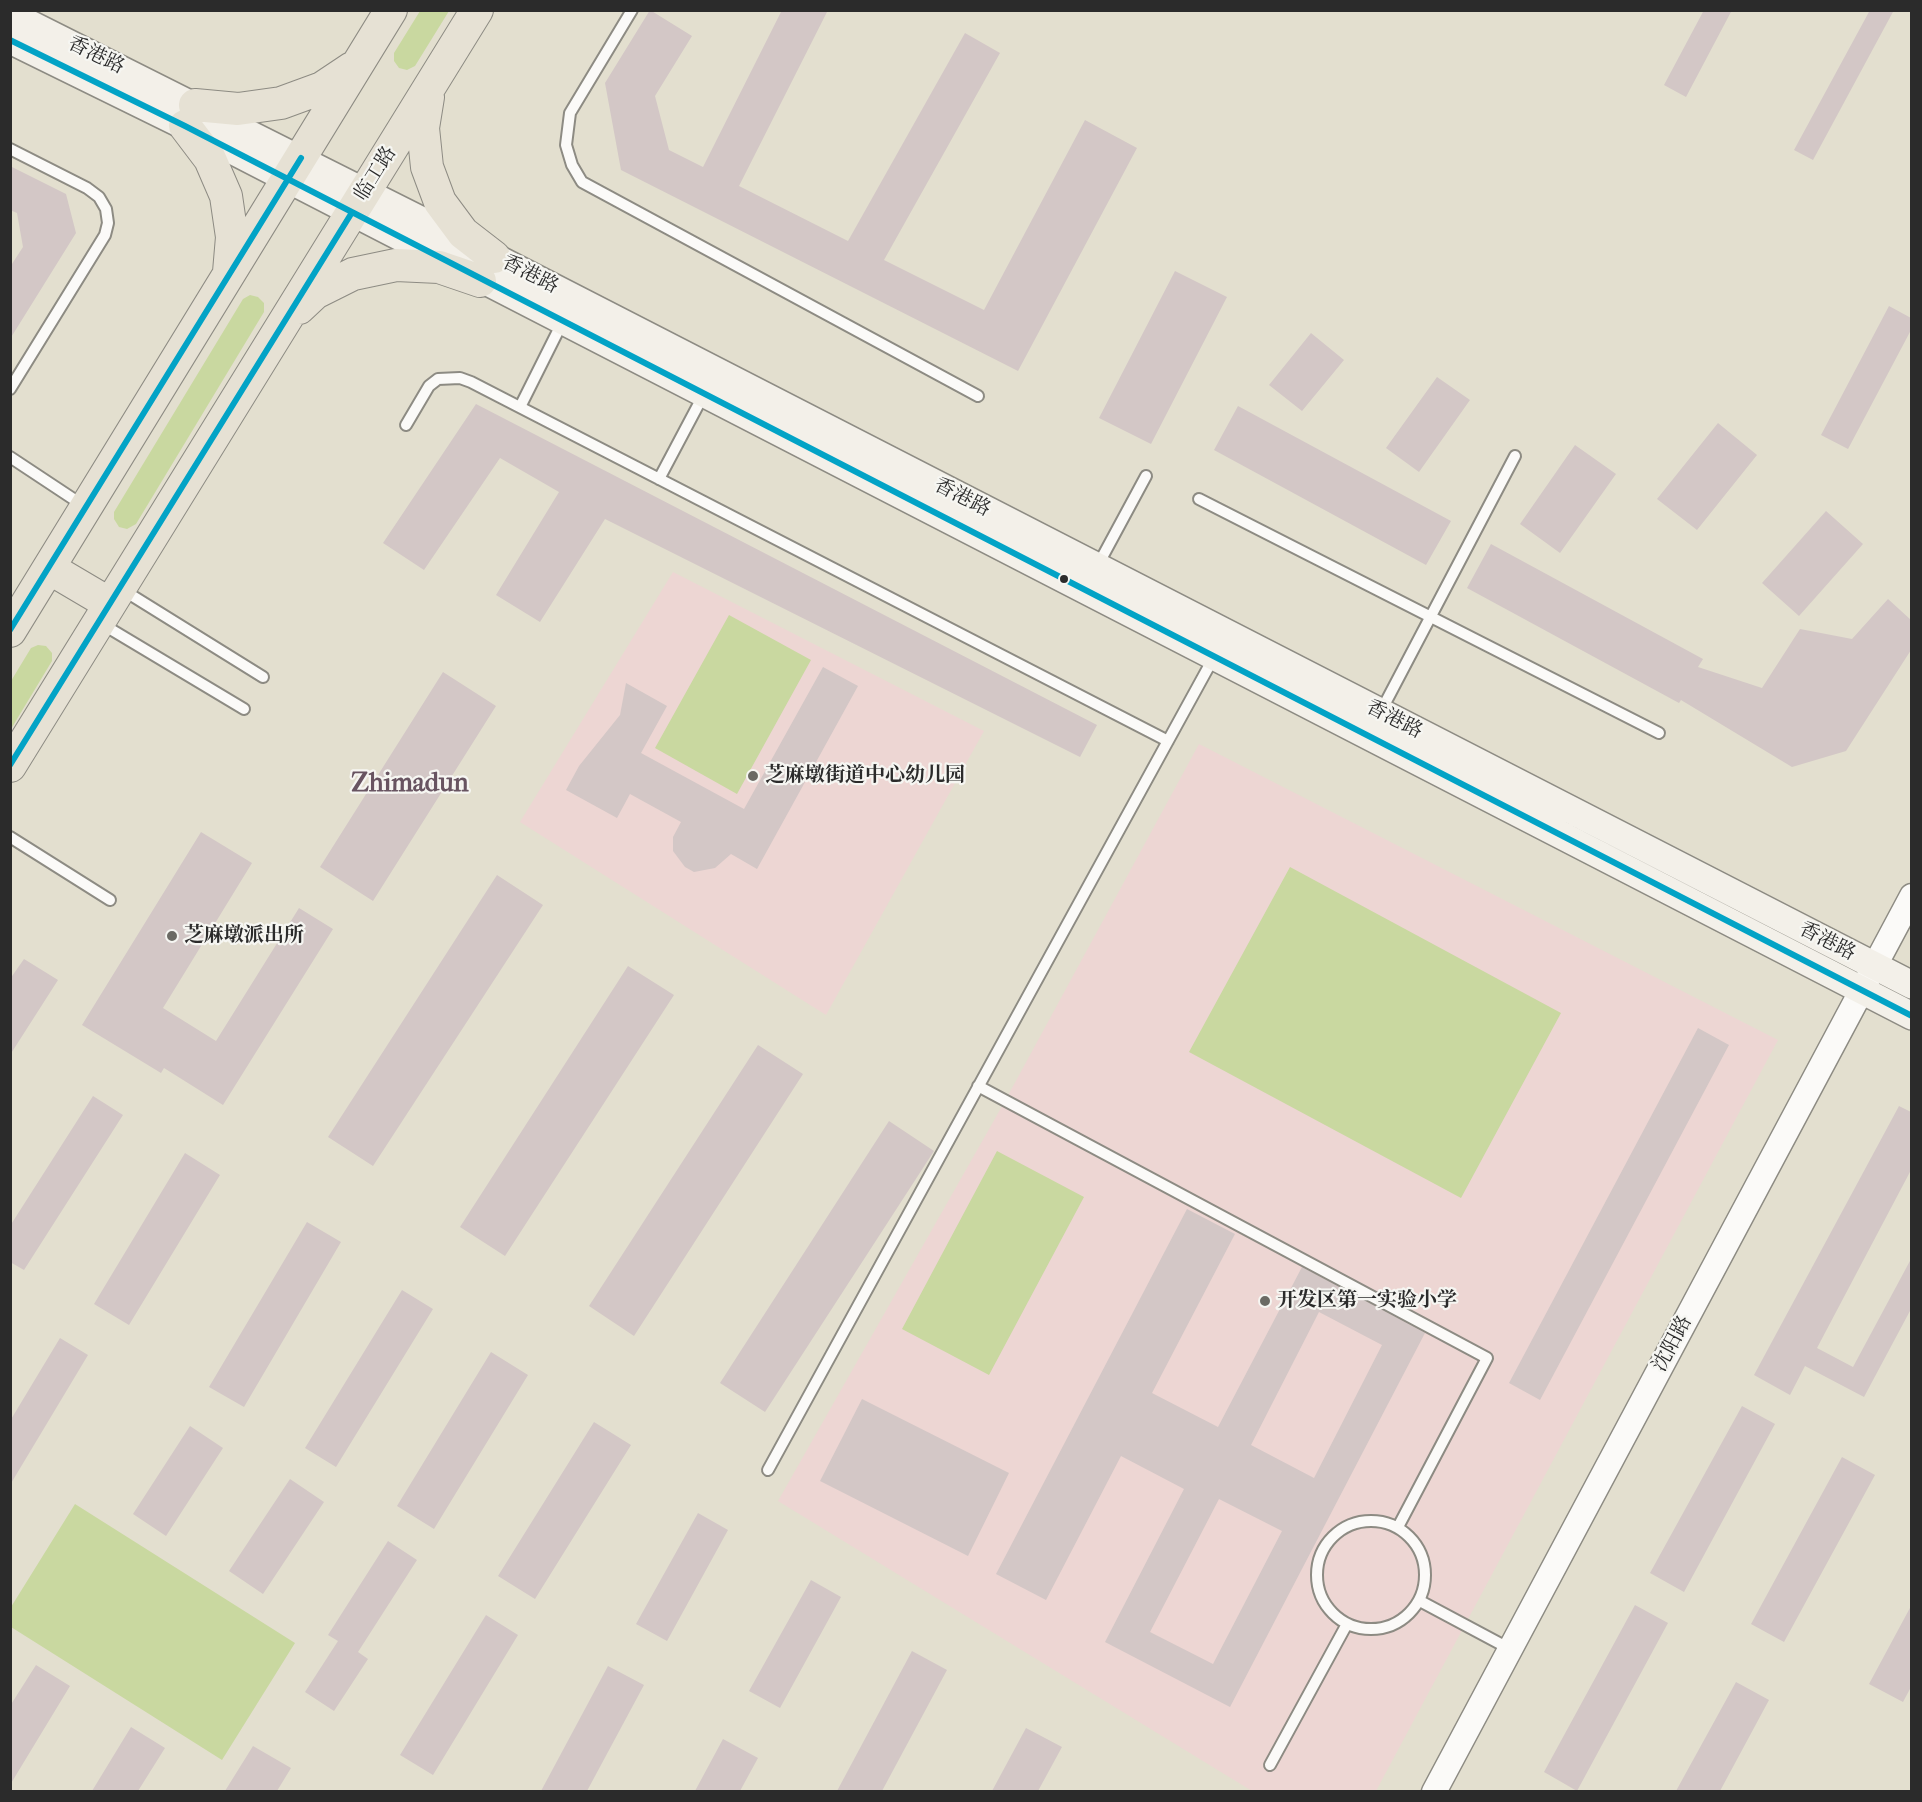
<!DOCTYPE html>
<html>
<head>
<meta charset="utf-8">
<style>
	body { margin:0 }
	#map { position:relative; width:1922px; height:1802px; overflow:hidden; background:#e3dfcf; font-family:"IM FELL French Canon",serif }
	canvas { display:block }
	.frame { position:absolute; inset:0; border:12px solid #2b2b2b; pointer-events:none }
</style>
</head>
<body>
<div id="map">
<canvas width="1922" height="1802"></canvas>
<div class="frame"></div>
</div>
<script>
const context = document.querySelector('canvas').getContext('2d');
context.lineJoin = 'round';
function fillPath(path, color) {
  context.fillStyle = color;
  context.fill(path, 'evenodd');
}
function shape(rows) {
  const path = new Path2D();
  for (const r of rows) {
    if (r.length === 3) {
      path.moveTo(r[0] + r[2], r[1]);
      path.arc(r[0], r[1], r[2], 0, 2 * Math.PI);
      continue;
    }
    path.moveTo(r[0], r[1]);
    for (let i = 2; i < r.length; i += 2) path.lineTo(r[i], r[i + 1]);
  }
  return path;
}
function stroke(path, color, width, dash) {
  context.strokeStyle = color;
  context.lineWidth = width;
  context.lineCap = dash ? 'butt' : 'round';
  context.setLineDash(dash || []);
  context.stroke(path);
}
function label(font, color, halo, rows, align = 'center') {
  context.font = font + ' "IM FELL French Canon","Noto Serif SC",serif';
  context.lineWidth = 4.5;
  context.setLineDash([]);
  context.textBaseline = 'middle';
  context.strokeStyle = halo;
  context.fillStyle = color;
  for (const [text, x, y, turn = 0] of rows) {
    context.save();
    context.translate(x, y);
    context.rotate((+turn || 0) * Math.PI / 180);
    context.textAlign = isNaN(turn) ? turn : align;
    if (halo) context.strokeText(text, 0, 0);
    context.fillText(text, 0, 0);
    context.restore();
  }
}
fillPath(shape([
	[673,572,984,731,826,1015,520,822],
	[1199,744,1778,1040,1376,1791,1252,1791,778,1501,1005,1101]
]), '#edd6d3');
fillPath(shape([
	[420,11,449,11,415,66,407,70,399,68,394,61,394,53],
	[250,295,258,297,264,303,264,312,136,524,127,529,119,527,114,519,114,512,243,299],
	[729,615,811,660,737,794,655,748],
	[38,645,46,646,52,653,52,661,11,729,11,681,31,648],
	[1290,867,1561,1013,1461,1198,1189,1052],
	[997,1151,1084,1197,989,1375,902,1329],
	[75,1504,295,1643,222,1760,11,1627,11,1607]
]), '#c9d8a0');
fillPath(shape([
	[650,10,692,36,655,96,669,150,703,167,782,10,828,10,739,186,848,241,965,33,1000,53,884,260,984,310,1085,120,1137,148,1018,371,621,170,605,83],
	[1704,10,1732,10,1686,97,1664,85],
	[1870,10,1894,10,1813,160,1794,150],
	[10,166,66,194,76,233,10,339,10,267,23,247,17,213,10,210],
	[1175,271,1227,297,1151,444,1099,418],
	[1889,306,1911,318,1911,330,1848,449,1821,435],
	[1311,333,1344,360,1302,411,1269,385],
	[1437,377,1470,400,1419,472,1386,448],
	[476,404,1097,725,1080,757,605,519,540,622,496,595,559,492,500,458,424,570,383,543],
	[1238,406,1451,521,1426,565,1214,450],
	[1718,423,1757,455,1697,530,1657,499],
	[1575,445,1616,474,1560,553,1520,524],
	[1826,511,1863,544,1799,616,1762,583],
	[1491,544,1703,659,1698,667,1762,688,1800,629,1852,639,1888,599,1911,620,1911,650,1846,751,1792,767,1681,700,1679,703,1467,588],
	[823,667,858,686,757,869,731,854,715,868,694,872,685,867,673,851,673,837,681,822,630,794,617,818,566,790,579,766,620,715,626,683,667,706,641,753,744,809],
	[443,672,496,706,373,901,320,867],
	[201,832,252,863,163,1008,216,1041,299,908,333,929,223,1105,164,1068,161,1073,82,1025],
	[497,875,543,905,373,1166,328,1137],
	[24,959,58,980,10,1055,10,979],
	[628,966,674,995,505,1256,460,1227],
	[1698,1028,1729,1045,1540,1400,1509,1383],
	[758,1045,803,1074,634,1336,589,1306],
	[93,1096,123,1115,24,1270,10,1262,10,1226],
	[1899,1106,1911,1112,1911,1170,1817,1348,1853,1367,1911,1259,1911,1309,1864,1397,1805,1366,1790,1395,1754,1375],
	[889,1121,934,1151,765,1412,720,1383],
	[185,1153,220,1175,129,1325,94,1304],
	[1187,1209,1235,1234,1152,1393,1218,1427,1302,1267,1425,1333,1230,1707,1105,1642,1184,1489,1121,1456,1046,1600,996,1574],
	[1319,1312,1382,1345,1314,1478,1251,1445],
	[1219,1499,1282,1531,1213,1664,1150,1632],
	[307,1222,341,1242,244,1407,209,1387],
	[402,1290,433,1309,336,1467,305,1448],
	[60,1338,88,1355,10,1485,10,1421],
	[491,1352,528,1375,434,1529,397,1506],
	[862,1399,1009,1473,968,1556,820,1481],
	[1742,1406,1775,1424,1684,1592,1650,1573],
	[594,1422,631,1445,535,1599,498,1576],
	[190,1426,223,1448,166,1536,133,1514],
	[1842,1457,1875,1475,1784,1642,1751,1624],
	[290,1479,324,1502,263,1594,229,1571],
	[698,1513,728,1530,667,1641,636,1624],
	[388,1541,417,1560,358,1652,368,1659,334,1711,305,1692,338,1641,328,1635],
	[811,1580,841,1597,780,1708,749,1691],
	[1635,1605,1668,1623,1577,1791,1544,1772],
	[1911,1606,1911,1687,1903,1702,1869,1684],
	[486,1615,518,1635,433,1775,400,1755],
	[912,1651,947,1670,882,1791,837,1791],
	[36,1665,70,1686,10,1785,10,1706],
	[608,1666,644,1685,587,1791,541,1791],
	[1736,1682,1769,1700,1720,1791,1676,1791],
	[131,1727,165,1748,138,1791,92,1791],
	[1026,1728,1062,1747,1038,1791,992,1791],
	[723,1739,758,1758,740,1791,695,1791],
	[253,1746,291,1768,277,1791,225,1791]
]), '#d3c7c6');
const service = shape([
	[632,10,570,113,566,145,572,165,582,182,978,396],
	[10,149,87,188,99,197,106,209,108,223,105,235,10,389],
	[520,407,563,321],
	[406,425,429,386,438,379,460,378,471,382,1168,741],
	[10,457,84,506],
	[659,479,704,394],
	[1199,499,1659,733],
	[1098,565,1146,476],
	[123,590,263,677],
	[102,624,244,709],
	[1380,713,1515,456],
	[10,837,110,900],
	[978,1086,1487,1358,1398,1527],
	[768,1470,1214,657],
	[1371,1575,54],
	[1420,1601,1510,1649],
	[1270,1765,1347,1624]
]);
const tertiary = shape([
	[1434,1792,1912,896]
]);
const secondary = shape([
	[10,14,494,257,1912,985],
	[10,40,185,126,1912,1016]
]);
const primary = shape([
	[428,97,423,128,427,167,440,202,463,233,494,257],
	[195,105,238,109,281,103,322,88,352,68],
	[185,126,210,159,226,196,232,237,229,272],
	[299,308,315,293,353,274,396,265,439,267,480,281],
	[49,568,110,604],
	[10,631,391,10],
	[10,766,477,10]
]);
stroke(service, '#8d8b83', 14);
stroke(tertiary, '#8d8b83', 27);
stroke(secondary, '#8d8b83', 30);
stroke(primary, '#8d8b83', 34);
stroke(service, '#fbfaf8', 10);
stroke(tertiary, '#fbfaf8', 24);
stroke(secondary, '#f3f0e9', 27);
stroke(primary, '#e6e1d4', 32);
stroke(shape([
	[10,40,185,126,1912,1016],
	[10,630,301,158],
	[10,765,351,214]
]), '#02a3c6', 6);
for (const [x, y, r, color] of [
	[1064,579,5,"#2b2b2b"],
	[753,776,6,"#6b6a64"],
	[172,936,6,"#6b6a64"],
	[1265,1301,6,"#6b6a64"]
]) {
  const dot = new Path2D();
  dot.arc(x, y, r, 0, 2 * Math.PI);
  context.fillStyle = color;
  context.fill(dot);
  stroke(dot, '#f6f6f2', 2);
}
label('20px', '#2b2b2b', '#f6f6f2', [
	["香港路",96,56,26],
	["临工路",376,174,-58],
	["香港路",530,275,27],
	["香港路",962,498,27],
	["香港路",1394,720,27],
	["香港路",1827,942,27],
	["沈阳路",1673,1344,-62]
]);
label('bold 20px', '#2b2b2b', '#f6f6f2', [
	["芝麻墩街道中心幼儿园",765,776],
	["芝麻墩派出所",184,936],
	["开发区第一实验小学",1277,1301]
], 'left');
label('bold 26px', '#685461', '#f6f6f2', [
	["Zhimadun",410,785]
]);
</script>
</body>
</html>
